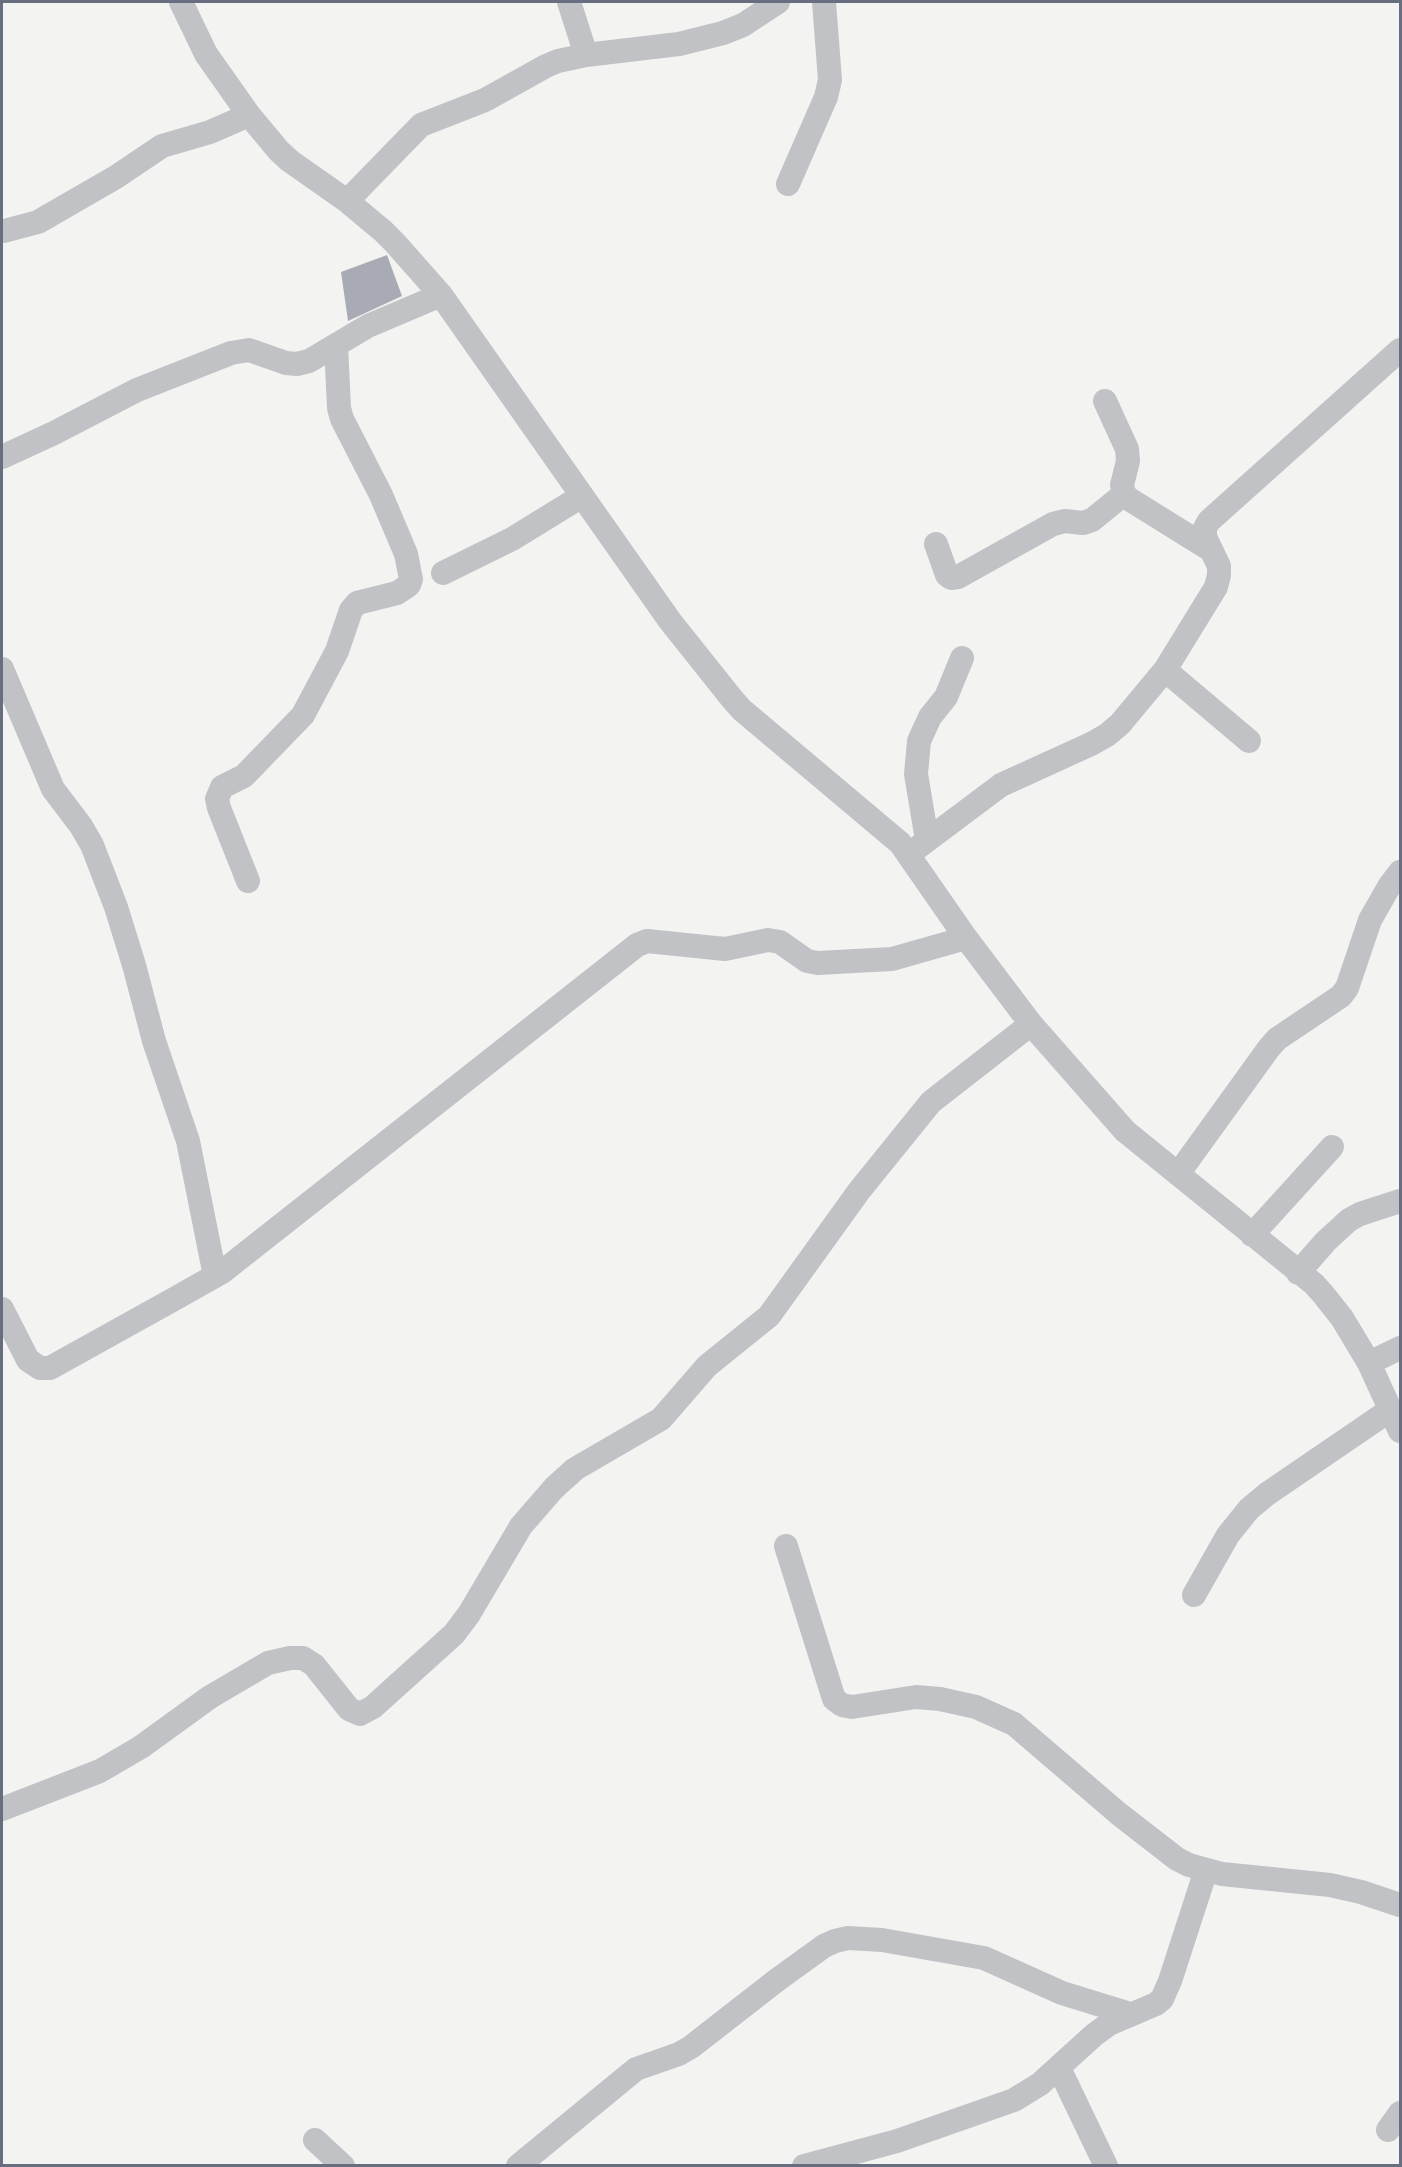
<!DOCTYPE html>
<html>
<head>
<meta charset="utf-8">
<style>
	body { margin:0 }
	#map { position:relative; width:1402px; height:2167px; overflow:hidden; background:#f3f4f1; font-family:"Golos Text",sans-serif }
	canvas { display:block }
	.frame { position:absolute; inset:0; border:3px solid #676e7f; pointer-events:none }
</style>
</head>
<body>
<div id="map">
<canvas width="1402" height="2167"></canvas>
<div class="frame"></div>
</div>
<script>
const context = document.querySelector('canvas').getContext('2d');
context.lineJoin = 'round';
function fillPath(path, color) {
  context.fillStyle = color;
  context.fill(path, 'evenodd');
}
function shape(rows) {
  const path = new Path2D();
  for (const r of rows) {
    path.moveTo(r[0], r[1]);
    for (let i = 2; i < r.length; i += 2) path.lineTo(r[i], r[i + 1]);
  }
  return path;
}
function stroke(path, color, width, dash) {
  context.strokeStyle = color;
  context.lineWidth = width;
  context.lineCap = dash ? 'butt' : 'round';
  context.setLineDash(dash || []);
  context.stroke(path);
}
fillPath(shape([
	[387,255,402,296,348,321,341,272]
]), '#a8abb3');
stroke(shape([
	[181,2,206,54,249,115,279,151,290,161,347,201,383,231,395,243,441,295,670,621,733,700,742,710,900,843,966,938,1031,1024,1125,1131,1314,1284,1323,1294,1342,1318,1369,1363,1400,1431],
	[569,2,586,55],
	[788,184,826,97,830,80,824,2],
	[347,201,421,125,485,100,546,66,558,61,586,55,679,44,723,33,743,25,778,2],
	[4,231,38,222,116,177,162,146,210,132,249,115],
	[1105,401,1127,449,1128,461,1122,485,1124,494,1129,499,1211,550],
	[2,457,54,433,137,390,231,353,249,350,286,363,297,364,309,361,368,326,441,295],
	[936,544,947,575,951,578,958,577,1053,524,1065,521,1083,523,1092,520,1124,494],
	[443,573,512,539,582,496],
	[2,669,53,789,81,826,92,845,116,907,134,965,154,1041,188,1141,215,1276],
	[1165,670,1249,741],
	[927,840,916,774,919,741,930,717,946,697,962,658],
	[909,854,1001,785,1091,744,1107,735,1120,724,1165,670,1216,587,1219,575,1219,566,1205,537,1205,528,1209,521,1400,350],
	[248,881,219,808,217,799,222,787,244,776,303,715,337,651,351,610,357,603,397,593,409,585,411,579,406,554,381,495,342,419,339,408,336,345],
	[1178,1174,1269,1048,1277,1039,1341,996,1347,988,1370,920,1390,885,1400,872],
	[1252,1235,1332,1147],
	[1298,1273,1326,1241,1349,1220,1360,1214,1400,1201],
	[2,1309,28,1360,40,1368,50,1368,176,1298,222,1272,637,945,647,941,725,949,768,940,780,942,807,961,818,963,892,959,966,938],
	[1369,1363,1400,1348],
	[786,1546,834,1699,842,1705,852,1707,916,1697,940,1699,976,1707,1014,1724,1119,1814,1177,1859,1189,1865,1222,1874,1330,1885,1361,1892,1400,1905],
	[1194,1595,1228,1535,1249,1509,1267,1494,1390,1410],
	[2,1809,100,1771,141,1747,210,1697,268,1663,290,1658,303,1658,314,1665,349,1709,360,1714,373,1707,454,1634,469,1614,521,1526,554,1488,575,1469,661,1419,707,1366,769,1316,859,1191,931,1102,1031,1024],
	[1059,2068,1106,2166],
	[1388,2130,1400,2113],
	[315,2140,343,2166],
	[518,2166,636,2069,679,2054,691,2047,777,1980,824,1946,835,1941,848,1938,882,1940,984,1958,1062,1993,1130,2014],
	[804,2166,897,2141,1014,2100,1040,2084,1094,2035,1109,2024,1156,2004,1162,1999,1170,1981,1206,1870]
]), '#c1c2c6', 24);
</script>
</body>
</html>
